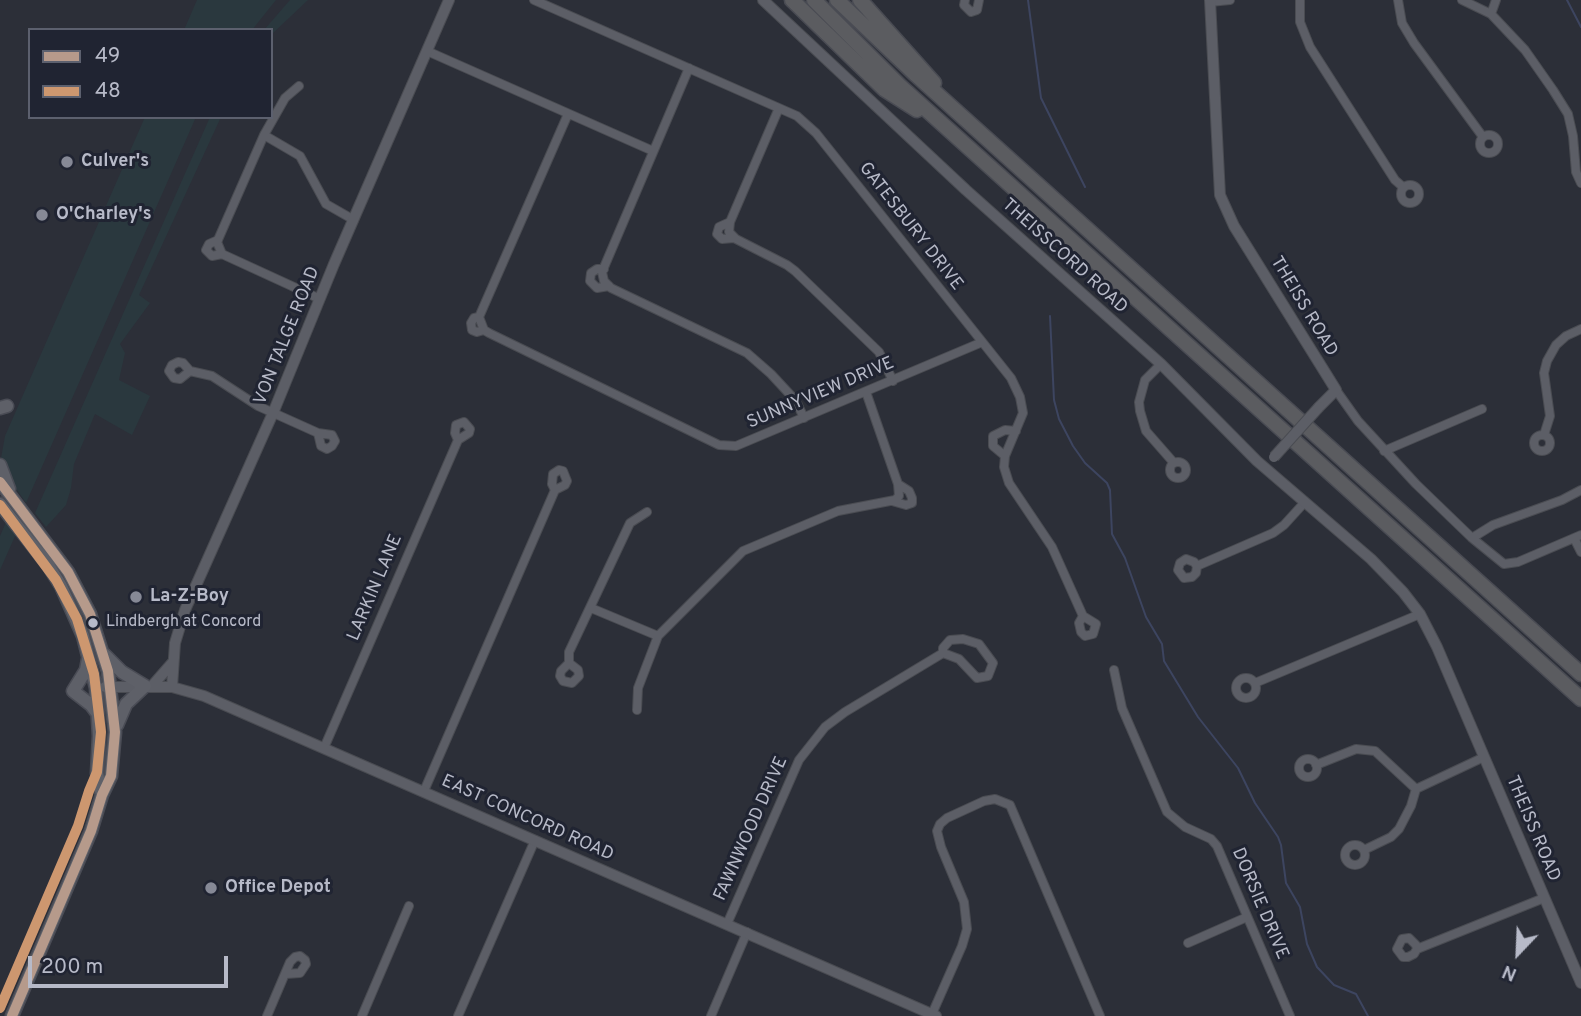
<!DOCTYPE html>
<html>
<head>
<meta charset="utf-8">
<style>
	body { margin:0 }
	#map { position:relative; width:1581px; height:1016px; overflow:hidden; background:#2c2f38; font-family:Overpass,sans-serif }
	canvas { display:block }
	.legend { position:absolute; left:28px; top:28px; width:245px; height:91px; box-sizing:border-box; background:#202432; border:2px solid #5c606e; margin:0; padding:9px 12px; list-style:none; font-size:21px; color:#b7bac8 }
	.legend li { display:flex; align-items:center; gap:14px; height:35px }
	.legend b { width:35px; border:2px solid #5c606e }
	.north { position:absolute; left:1483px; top:918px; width:70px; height:70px; -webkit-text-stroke:5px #202432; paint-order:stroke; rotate:203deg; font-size:19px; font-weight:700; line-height:28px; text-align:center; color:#b7bac8 }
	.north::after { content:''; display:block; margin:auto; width:24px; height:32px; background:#b7bac8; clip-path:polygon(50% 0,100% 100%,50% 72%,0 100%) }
	.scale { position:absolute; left:28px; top:956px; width:200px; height:32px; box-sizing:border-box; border:4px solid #b7bac8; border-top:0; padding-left:9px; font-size:21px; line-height:24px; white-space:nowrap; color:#b7bac8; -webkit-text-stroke:5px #202432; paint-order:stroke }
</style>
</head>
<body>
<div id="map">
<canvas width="1581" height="1016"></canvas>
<ul class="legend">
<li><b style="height:9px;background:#b69a8b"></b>49</li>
<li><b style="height:9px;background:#cd976f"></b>48</li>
</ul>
<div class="north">N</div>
<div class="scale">200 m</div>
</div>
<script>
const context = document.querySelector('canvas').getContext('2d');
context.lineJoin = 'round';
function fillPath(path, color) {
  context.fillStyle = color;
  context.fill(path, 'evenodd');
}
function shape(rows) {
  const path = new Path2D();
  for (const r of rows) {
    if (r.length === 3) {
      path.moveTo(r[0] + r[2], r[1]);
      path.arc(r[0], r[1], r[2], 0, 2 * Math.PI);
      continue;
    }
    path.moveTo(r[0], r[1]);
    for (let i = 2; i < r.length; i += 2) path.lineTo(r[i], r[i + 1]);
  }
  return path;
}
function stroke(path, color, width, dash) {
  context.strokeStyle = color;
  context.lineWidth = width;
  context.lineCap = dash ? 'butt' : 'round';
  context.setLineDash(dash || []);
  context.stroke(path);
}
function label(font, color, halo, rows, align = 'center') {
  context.font = font + ' Overpass,sans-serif';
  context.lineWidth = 6;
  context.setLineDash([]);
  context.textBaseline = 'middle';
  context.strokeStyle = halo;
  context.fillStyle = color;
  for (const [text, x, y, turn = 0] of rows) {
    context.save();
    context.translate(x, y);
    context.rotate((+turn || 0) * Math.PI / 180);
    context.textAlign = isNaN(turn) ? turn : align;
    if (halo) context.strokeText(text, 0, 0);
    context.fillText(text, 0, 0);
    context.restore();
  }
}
fillPath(shape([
	[197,0,276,0,252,30,184,30],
	[290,0,308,0,271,35,271,30,264,30],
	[145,117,196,117,26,503,6,474,1,458,5,436],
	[210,117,221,117,139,295,150,303,120,344,125,353,119,380,150,396,132,435,95,414,74,464,71,488,66,505,46,527,35,513],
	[7,520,16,534,0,570,0,536]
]), '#2a383e');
stroke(shape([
	[1028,0,1041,98,1085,187],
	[1567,0,1581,27],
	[1050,316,1054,400,1059,419,1073,446,1085,463,1107,483,1110,490,1112,534,1125,558,1146,617,1162,644,1164,661,1198,717,1238,768,1255,803,1278,837,1281,845,1286,883,1300,907,1307,944,1317,967,1334,985,1356,994,1368,1016]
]), '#3d4560', 2);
const minor = shape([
	[534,0,797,116,816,133,1011,378,1020,397,1023,413,1005,456,1004,467,1009,483,1052,547,1083,616,1079,623,1081,632,1085,636,1093,634,1096,624,1083,616],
	[965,0,964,5,971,12,977,10,979,0],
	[1300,0,1300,22,1310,47,1395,180,1403,187],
	[1398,0,1402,23,1414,43,1483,137],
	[1462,0,1491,14,1525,50,1553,90,1568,114,1573,136,1576,172,1581,183],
	[1210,2,1230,0],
	[1491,14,1496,0],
	[427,51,653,151],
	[689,68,602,272,604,281,611,288,747,353,771,374,796,401,804,418],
	[299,86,285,98,264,135,217,242,222,254,320,299],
	[779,108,730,222,729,232,736,239,787,265,795,271,879,352,893,381],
	[568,114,479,317,484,330,489,333,719,445,736,446,980,343],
	[1489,144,9],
	[264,135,300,156,326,204,354,220],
	[1410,194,9],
	[730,222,719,227,717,234,722,239,734,238],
	[218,240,209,244,206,250,212,256,222,254],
	[604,269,597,269,591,273,590,281,597,288,609,286],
	[479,317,474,318,471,323,472,330,477,332,484,330],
	[1161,364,1145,380,1139,402,1140,411,1146,431,1174,463],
	[190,371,180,379,174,378,169,371,172,365,178,362,183,363,190,371,212,376,258,406,318,433,332,435,335,441,332,446,327,449,321,446,318,433],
	[1336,390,1358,421,1416,484,1472,538,1504,564,1518,562,1581,535],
	[1542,443,8],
	[1544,435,1550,416,1544,373,1547,361,1556,345,1566,336,1581,329],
	[1384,451,1482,409],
	[1005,456,993,446,993,436,1005,430,1016,431],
	[1178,470,8],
	[892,501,906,505,912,503,912,498,909,491,898,484],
	[1472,538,1493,525,1562,500,1581,490],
	[1574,538,1581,552],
	[1197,566,1194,562,1186,559,1180,563,1178,570,1184,578,1192,577,1196,573,1197,566,1273,533,1284,525,1304,503],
	[591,608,658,636],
	[569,663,561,671,560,676,563,681,572,683,579,676,578,670,569,663,569,652,630,523,647,512],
	[1114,670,1122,708,1167,812,1185,827,1211,839,1217,846,1290,1016],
	[1246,688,10],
	[1255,683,1420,614],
	[637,710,638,688,658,636,743,551,838,511,895,500,899,496,898,484,866,392],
	[324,748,458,440,469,433,470,429,464,422,456,425,455,433,458,440],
	[1308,768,9],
	[1316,765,1356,749,1375,751,1416,789],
	[424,791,555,490,565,485,567,481,563,471,559,470,553,474,552,484,555,490],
	[1355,855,10],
	[1364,850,1391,837,1399,829,1411,806,1416,789,1484,757],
	[727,924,799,760,825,727,845,712,943,653,959,659,977,678,988,676,993,663,979,644,963,639,950,640,943,648,943,653],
	[1188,943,1247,917],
	[1417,949,1416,945,1409,938,1402,939,1397,949,1403,957,1408,957,1414,954,1417,949,1544,898],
	[932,1014,962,946,967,929,964,902,941,847,937,831,940,824,947,818,984,801,995,799,1010,805,1100,1016],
	[267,1016,290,962,295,957,300,956,305,960,306,964,300,973,286,974],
	[362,1016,409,906],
	[458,1016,535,840],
	[711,1016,747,932]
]);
const tertiary = shape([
	[763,0,966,190,1161,364,1257,461,1371,559,1403,592,1420,614,1437,647,1581,983],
	[1210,0,1220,195,1234,226,1336,390,1319,407],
	[152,686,173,662],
	[105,687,172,687,204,696,936,1016],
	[172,687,175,643,185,610,273,413,334,264,449,0]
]);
const primary = shape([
	[0,408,7,406],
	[0,465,9,489],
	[0,482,68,572,90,614,108,671,115,732,111,776,102,795,91,831,12,1016],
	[0,504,48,565,61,586,83,636,96,688,99,736,97,773,102,795],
	[104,654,122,672,145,686,126,704,117,725],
	[88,659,86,670,73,691,91,705,97,713]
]);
const motorway = shape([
	[792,0,884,89,917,110],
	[814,0,899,85,1581,699],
	[837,0,915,74,1581,674],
	[860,0,934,83]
]);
stroke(minor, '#4a4c52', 10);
stroke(tertiary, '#4a4c52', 12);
stroke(primary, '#4a4c55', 15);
stroke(motorway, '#494b53', 17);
stroke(minor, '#5c5e66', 8);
stroke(tertiary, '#5c5e66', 10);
stroke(primary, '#5e6068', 12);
stroke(motorway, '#5b5c60', 14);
const tertiaryBridge = shape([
	[1274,457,1319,407]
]);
stroke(tertiaryBridge, '#4a4c52', 12, []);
stroke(tertiaryBridge, '#5c5e66', 10);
stroke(shape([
	[0,482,68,572,90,614,108,671,115,732,111,776,102,795,91,831,12,1016]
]), '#b69a8b', 10);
stroke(shape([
	[0,505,56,580,77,619,94,674,101,732,97,772,89,791,78,826,0,1008]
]), '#cd976f', 10);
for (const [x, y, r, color] of [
	[67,162,7,"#868996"],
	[42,215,7,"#868996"],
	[136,597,7,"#868996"],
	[93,623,6,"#b7bac8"],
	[211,888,7,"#868996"]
]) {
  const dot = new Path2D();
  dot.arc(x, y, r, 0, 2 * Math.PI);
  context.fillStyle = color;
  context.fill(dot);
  stroke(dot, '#202432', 2.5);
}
label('16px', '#b7bac8', '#202432', [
	["Lindbergh at Concord",106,623]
], 'left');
label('bold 18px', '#b7bac8', '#202432', [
	["Culver's",81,162],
	["O'Charley's",56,215],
	["La-Z-Boy",150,597],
	["Office Depot",225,888]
], 'left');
label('18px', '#b7bac8', '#202432', [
	["GATESBURY DRIVE",910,227,52],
	["THEISSCORD ROAD",1064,257,42],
	["THEISS ROAD",1303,307,59],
	["VON TALGE ROAD",288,336,-68],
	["SUNNYVIEW DRIVE",821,394,-23],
	["LARKIN LANE",376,588,-67],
	["EAST CONCORD ROAD",527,819,24],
	["FAWNWOOD DRIVE",752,829,-66],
	["THEISS ROAD",1532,829,67],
	["DORSIE DRIVE",1259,904,67]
]);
</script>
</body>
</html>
